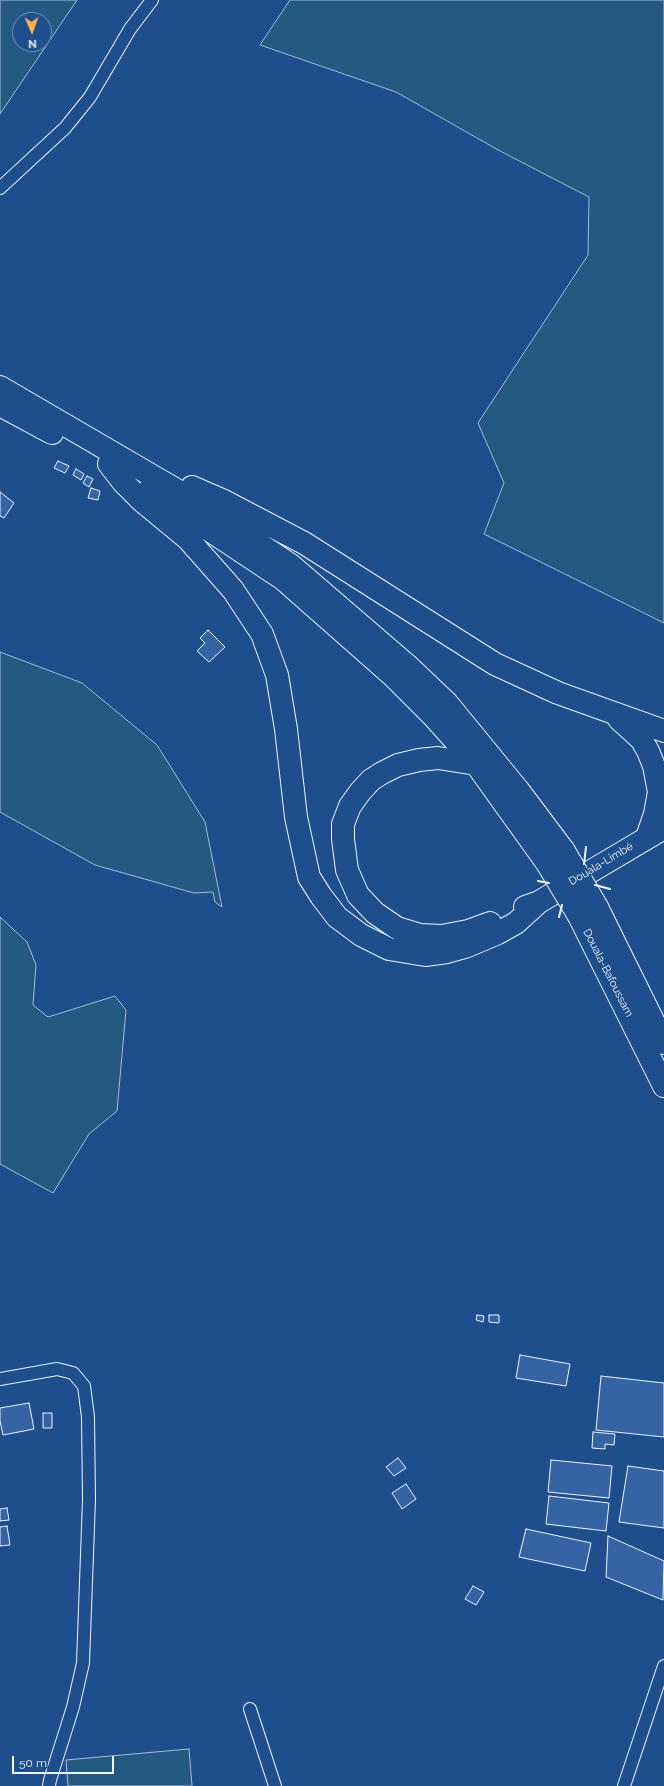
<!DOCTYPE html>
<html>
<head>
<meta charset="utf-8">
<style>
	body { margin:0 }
	#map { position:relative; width:664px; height:1786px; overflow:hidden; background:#1f4e8c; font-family:Raleway,sans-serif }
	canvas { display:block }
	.north { position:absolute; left:12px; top:12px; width:40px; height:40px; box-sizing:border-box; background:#1f4e8c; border:1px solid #7391ba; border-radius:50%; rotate:178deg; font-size:11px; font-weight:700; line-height:16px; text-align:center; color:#f2f6ff }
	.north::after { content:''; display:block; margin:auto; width:14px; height:18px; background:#ffb74d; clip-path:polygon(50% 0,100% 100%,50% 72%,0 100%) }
	.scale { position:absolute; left:12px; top:1756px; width:102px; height:18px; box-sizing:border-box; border:2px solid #f2f6ff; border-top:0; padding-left:5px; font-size:12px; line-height:14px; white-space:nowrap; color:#f2f6ff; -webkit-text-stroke:3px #1f4e8c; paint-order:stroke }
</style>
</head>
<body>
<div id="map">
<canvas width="664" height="1786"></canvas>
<div class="north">N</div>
<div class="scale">50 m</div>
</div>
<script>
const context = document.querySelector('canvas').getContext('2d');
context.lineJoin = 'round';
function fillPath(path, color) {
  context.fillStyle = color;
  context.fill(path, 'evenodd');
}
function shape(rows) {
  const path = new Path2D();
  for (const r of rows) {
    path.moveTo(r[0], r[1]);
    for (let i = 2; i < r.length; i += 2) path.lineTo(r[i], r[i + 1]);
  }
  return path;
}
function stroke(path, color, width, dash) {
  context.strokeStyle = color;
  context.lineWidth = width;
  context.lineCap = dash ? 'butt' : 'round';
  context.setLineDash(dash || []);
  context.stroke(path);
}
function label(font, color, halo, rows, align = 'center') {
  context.font = font + ' Raleway,sans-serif';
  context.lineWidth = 3;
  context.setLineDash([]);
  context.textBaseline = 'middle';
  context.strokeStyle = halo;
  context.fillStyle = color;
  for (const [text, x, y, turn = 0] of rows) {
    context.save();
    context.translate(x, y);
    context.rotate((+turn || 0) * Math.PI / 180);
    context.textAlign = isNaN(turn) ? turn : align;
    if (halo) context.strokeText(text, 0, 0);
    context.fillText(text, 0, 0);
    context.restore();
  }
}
const green = shape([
	[0,0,77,0,0,114,0,0],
	[20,20,44,20,44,44,20,44,20,20],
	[290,0,664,0,664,623,484,534,504,483,478,423,588,255,589,197,500,151,396,92,260,45,290,0],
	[0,652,82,683,157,745,205,822,222,907,215,902,213,892,194,893,95,865,0,812,0,652],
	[0,917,27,942,36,965,33,1005,48,1017,115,996,126,1010,117,1111,89,1134,53,1193,0,1164,0,917],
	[189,1749,192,1786,68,1786,66,1760,189,1749]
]);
fillPath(green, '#245a82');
stroke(green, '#a8bbd7', 1);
const building = shape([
	[58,461,69,466,65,473,54,468,58,461],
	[76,469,84,474,81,480,73,475,76,469],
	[87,476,93,479,89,487,83,483,87,476],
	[91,488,100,491,98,500,88,498,91,488],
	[0,492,14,503,4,518,0,516,0,492],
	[208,630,225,647,209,662,197,651,205,643,200,638,208,630],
	[477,1315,484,1316,483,1322,476,1320,477,1315],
	[489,1315,499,1315,499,1323,489,1322,489,1315],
	[520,1355,570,1364,566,1386,516,1378,520,1355],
	[601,1376,664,1383,664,1437,596,1430,601,1376],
	[29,1403,34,1429,3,1435,0,1421,0,1408,29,1403],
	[43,1413,52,1413,52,1428,43,1428,43,1413],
	[593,1432,615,1434,614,1445,605,1444,605,1449,592,1448,593,1432],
	[398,1458,406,1468,394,1476,386,1467,398,1458],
	[551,1460,612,1466,609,1498,548,1492,551,1460],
	[628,1466,664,1471,664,1528,619,1522,628,1466],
	[406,1484,416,1499,402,1509,392,1493,406,1484],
	[549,1496,609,1503,606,1531,546,1524,549,1496],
	[7,1508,9,1520,0,1521,0,1509,7,1508],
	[7,1526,10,1545,0,1546,0,1527,7,1526],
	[526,1529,591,1543,585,1571,519,1557,526,1529],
	[608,1536,664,1561,663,1600,606,1577,608,1536],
	[473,1586,484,1592,476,1605,465,1599,473,1586]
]);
fillPath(building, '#3563a3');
stroke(building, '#f2f6ff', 1);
const street = shape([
	[0,188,65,128,90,97,130,29,152,0],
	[0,1379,57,1369,73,1373,84,1386,88,1417,89,1500,83,1663,73,1707,50,1780,49,1786],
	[250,1709,275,1786],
	[624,1786,664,1666]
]);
const highway = shape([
	[0,387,192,499,292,566,407,665,447,703,519,791,564,851],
	[0,405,52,433],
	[109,464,123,482,142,501,188,539,233,590,262,634,277,675,286,729,296,817,309,877,321,896,337,917,361,935,389,949,425,955,447,952,465,947,498,933,516,923,539,902],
	[192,487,222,500,304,543,495,664,558,693,664,731],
	[149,490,283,579,393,676,433,716,476,764,547,863],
	[619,719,641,739,648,751,654,766,659,792,655,814,647,837],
	[476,764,438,758,419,760,398,765,382,773,371,780,360,792,350,806,343,824,343,839,347,870,358,895,375,913,397,928,420,935,442,936,468,931,490,923],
	[525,907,539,902,664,828],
	[597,907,664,1043],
	[579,916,664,1086]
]);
stroke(street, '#f2f6ff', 14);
stroke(highway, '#f2f6ff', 24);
stroke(street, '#1f4e8c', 12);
stroke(highway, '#1f4e8c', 22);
const highwayBridge = shape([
	[564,851,597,907],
	[547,863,579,916]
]);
stroke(highwayBridge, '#f2f6ff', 24, []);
stroke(highwayBridge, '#1f4e8c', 22);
stroke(shape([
	[584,864,586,847],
	[538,881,549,883],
	[595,885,610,889],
	[559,917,562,905]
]), '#f2f6ff', 2);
label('11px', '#f2f6ff', '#1f4e8c', [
	["Douala-Limbé",601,864,-31],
	["Douala-Bafoussam",608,973,63]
]);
</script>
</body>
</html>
